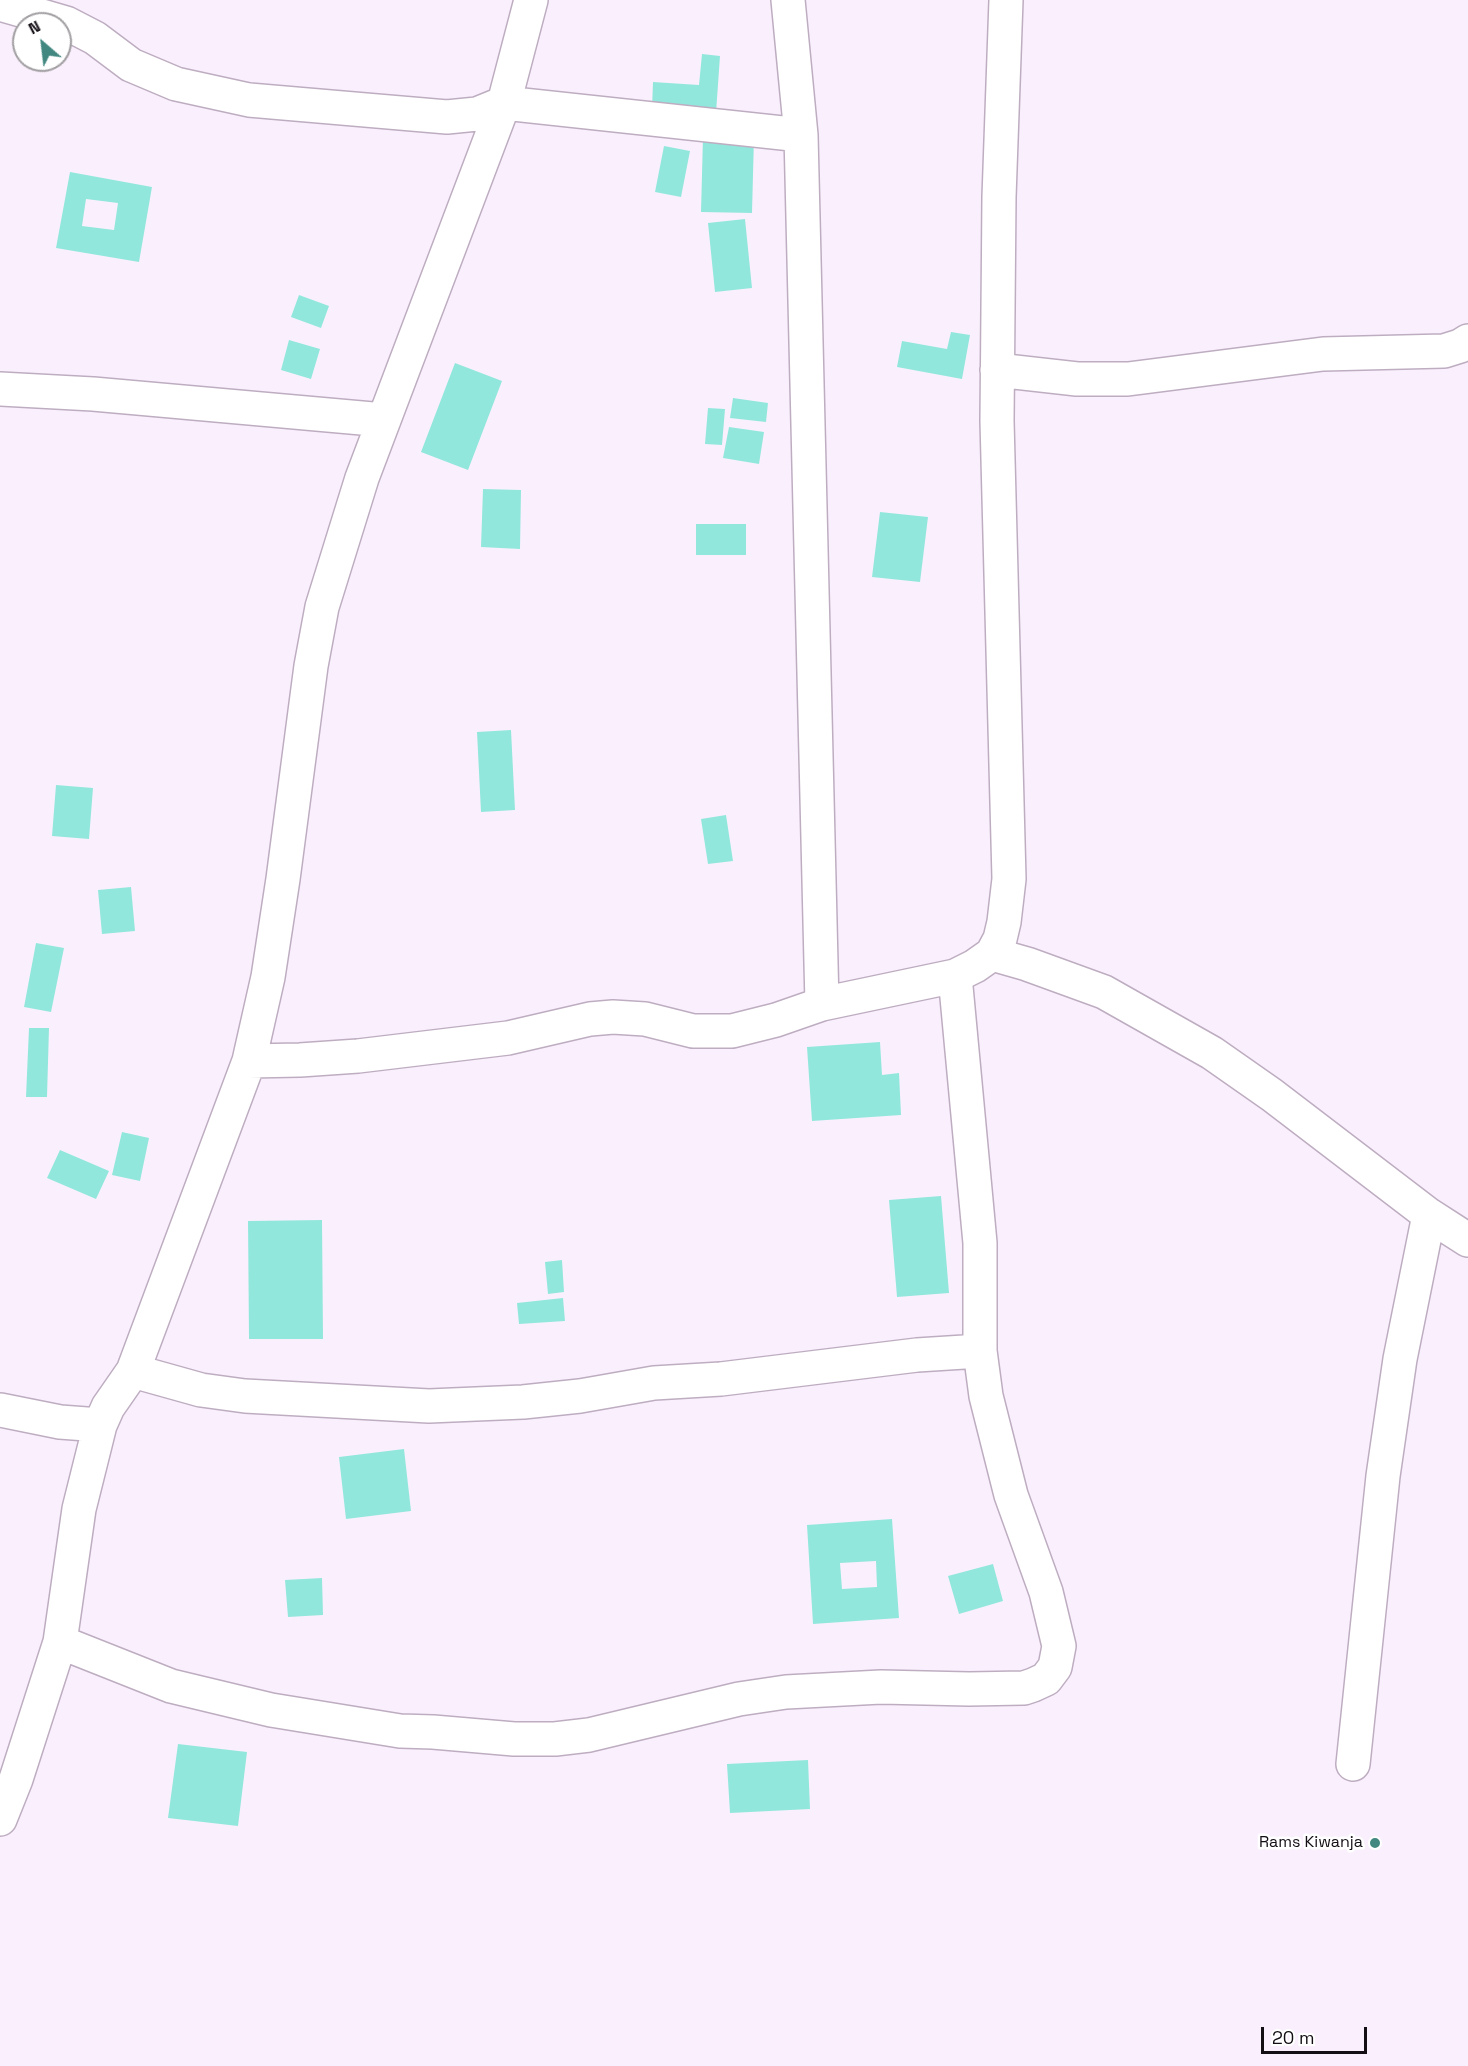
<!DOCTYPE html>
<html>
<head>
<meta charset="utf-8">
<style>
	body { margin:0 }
	#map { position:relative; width:1468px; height:2066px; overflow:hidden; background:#faf0fd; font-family:"Space Grotesk",sans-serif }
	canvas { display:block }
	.north { position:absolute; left:12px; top:12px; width:60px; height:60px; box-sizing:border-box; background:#fff; border:2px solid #a19ea1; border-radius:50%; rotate:332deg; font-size:16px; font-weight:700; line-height:24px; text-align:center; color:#130d14 }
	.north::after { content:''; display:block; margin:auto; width:21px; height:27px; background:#428881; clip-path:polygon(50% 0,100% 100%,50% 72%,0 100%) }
	.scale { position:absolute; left:1261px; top:2027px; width:106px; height:27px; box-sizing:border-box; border:3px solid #130d14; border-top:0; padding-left:8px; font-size:18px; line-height:21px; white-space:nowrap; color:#130d14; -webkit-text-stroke:4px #fff; paint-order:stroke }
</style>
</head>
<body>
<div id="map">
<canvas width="1468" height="2066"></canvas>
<div class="north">N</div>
<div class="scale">20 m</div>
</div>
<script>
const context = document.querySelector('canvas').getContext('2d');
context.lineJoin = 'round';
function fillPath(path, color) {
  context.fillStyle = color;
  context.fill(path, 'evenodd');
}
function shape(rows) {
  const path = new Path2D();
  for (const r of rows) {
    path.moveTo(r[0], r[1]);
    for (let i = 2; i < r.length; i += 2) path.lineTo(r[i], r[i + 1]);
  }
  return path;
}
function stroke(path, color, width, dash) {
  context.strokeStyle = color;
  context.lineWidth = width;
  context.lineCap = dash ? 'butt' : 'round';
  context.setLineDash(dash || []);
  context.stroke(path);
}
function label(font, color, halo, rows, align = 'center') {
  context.font = font + ' "Space Grotesk",sans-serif';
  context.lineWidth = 5;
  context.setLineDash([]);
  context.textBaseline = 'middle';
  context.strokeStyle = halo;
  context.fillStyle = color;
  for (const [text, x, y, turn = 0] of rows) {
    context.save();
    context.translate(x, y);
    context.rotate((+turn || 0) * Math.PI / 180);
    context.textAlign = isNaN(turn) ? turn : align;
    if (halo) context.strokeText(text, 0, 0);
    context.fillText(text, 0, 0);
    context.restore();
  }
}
fillPath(shape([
	[702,54,720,56,716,113,652,108,653,82,699,85],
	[703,136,754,137,752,213,701,212],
	[664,146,690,151,681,197,655,192],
	[70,172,152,187,139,262,56,248],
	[86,199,118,203,114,230,82,226],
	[745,219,752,288,715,292,708,223],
	[299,295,329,306,321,328,291,317],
	[951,332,970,335,962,379,897,367,902,341,947,349],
	[289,340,320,349,311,379,281,370],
	[455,363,502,381,468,470,421,452],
	[733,398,768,403,766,422,730,418],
	[708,408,725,409,722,445,705,444],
	[729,427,764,432,759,464,723,458],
	[483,489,521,490,520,549,481,547],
	[880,512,928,517,920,582,872,577],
	[696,524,746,524,746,555,696,555],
	[511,730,515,810,481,812,477,732],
	[56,785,93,788,89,839,52,836],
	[726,815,733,861,708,864,701,819],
	[131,887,135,931,102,934,98,890],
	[36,943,64,948,51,1012,24,1007],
	[29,1028,49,1028,47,1097,26,1097],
	[880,1042,882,1075,899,1073,901,1115,812,1121,807,1047],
	[122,1132,149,1138,140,1181,112,1175],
	[60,1150,109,1171,96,1199,47,1178],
	[941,1196,949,1293,897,1297,889,1200],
	[322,1220,323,1339,249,1339,248,1221],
	[562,1260,564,1292,548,1294,545,1262],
	[563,1298,565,1321,519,1324,517,1303],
	[404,1449,411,1511,346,1519,339,1457],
	[892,1519,899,1618,813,1624,807,1525],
	[876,1561,877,1587,842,1589,840,1563],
	[993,1564,1003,1601,959,1614,948,1576],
	[322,1578,323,1615,288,1617,285,1580],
	[178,1744,247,1752,238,1826,168,1818],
	[808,1760,810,1809,730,1813,727,1764]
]), '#92e7dd');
const minor = shape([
	[788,0,801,135,822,1004],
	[0,4,66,23,95,38,131,65,176,84,249,100,447,117,477,114,504,103,801,135],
	[997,370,1077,379,1128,379,1323,354,1444,351,1460,346,1468,341],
	[0,389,93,394,384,420],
	[992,954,1027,964,1104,992,1212,1053,1272,1095,1429,1215,1468,1240],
	[249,1061,300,1060,358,1056,508,1038,590,1019,613,1017,645,1019,693,1031,732,1031,776,1020,822,1004,955,976,975,966,992,954,1000,939,1004,922,1009,879,997,421,999,197,1006,0],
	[133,1371,201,1390,245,1396,429,1406,523,1402,580,1396,654,1383,721,1379,917,1355,980,1351],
	[0,1410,60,1422,100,1425],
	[60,1642,171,1686,271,1710,400,1731,433,1732,514,1739,555,1739,589,1735,739,1699,786,1692,881,1687,969,1689,1024,1688,1033,1685,1046,1679,1055,1667,1059,1646,1046,1592,1011,1495,986,1396,980,1351,980,1243,955,976],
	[1353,1764,1383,1476,1400,1359,1429,1215],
	[0,1819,16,1779,60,1642,79,1509,100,1425,108,1407,133,1371,249,1061,268,977,283,879,311,666,322,607,362,478,504,103,531,0]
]);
stroke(minor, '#beadc1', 36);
stroke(minor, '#fff', 33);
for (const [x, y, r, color] of [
	[1375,1843,6,"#428881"]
]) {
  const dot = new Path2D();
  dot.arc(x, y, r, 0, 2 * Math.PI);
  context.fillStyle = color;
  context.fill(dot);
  stroke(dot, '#fff', 2);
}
label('16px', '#130d14', '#fff', [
	["Rams Kiwanja",1363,1843]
], 'right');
</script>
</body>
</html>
